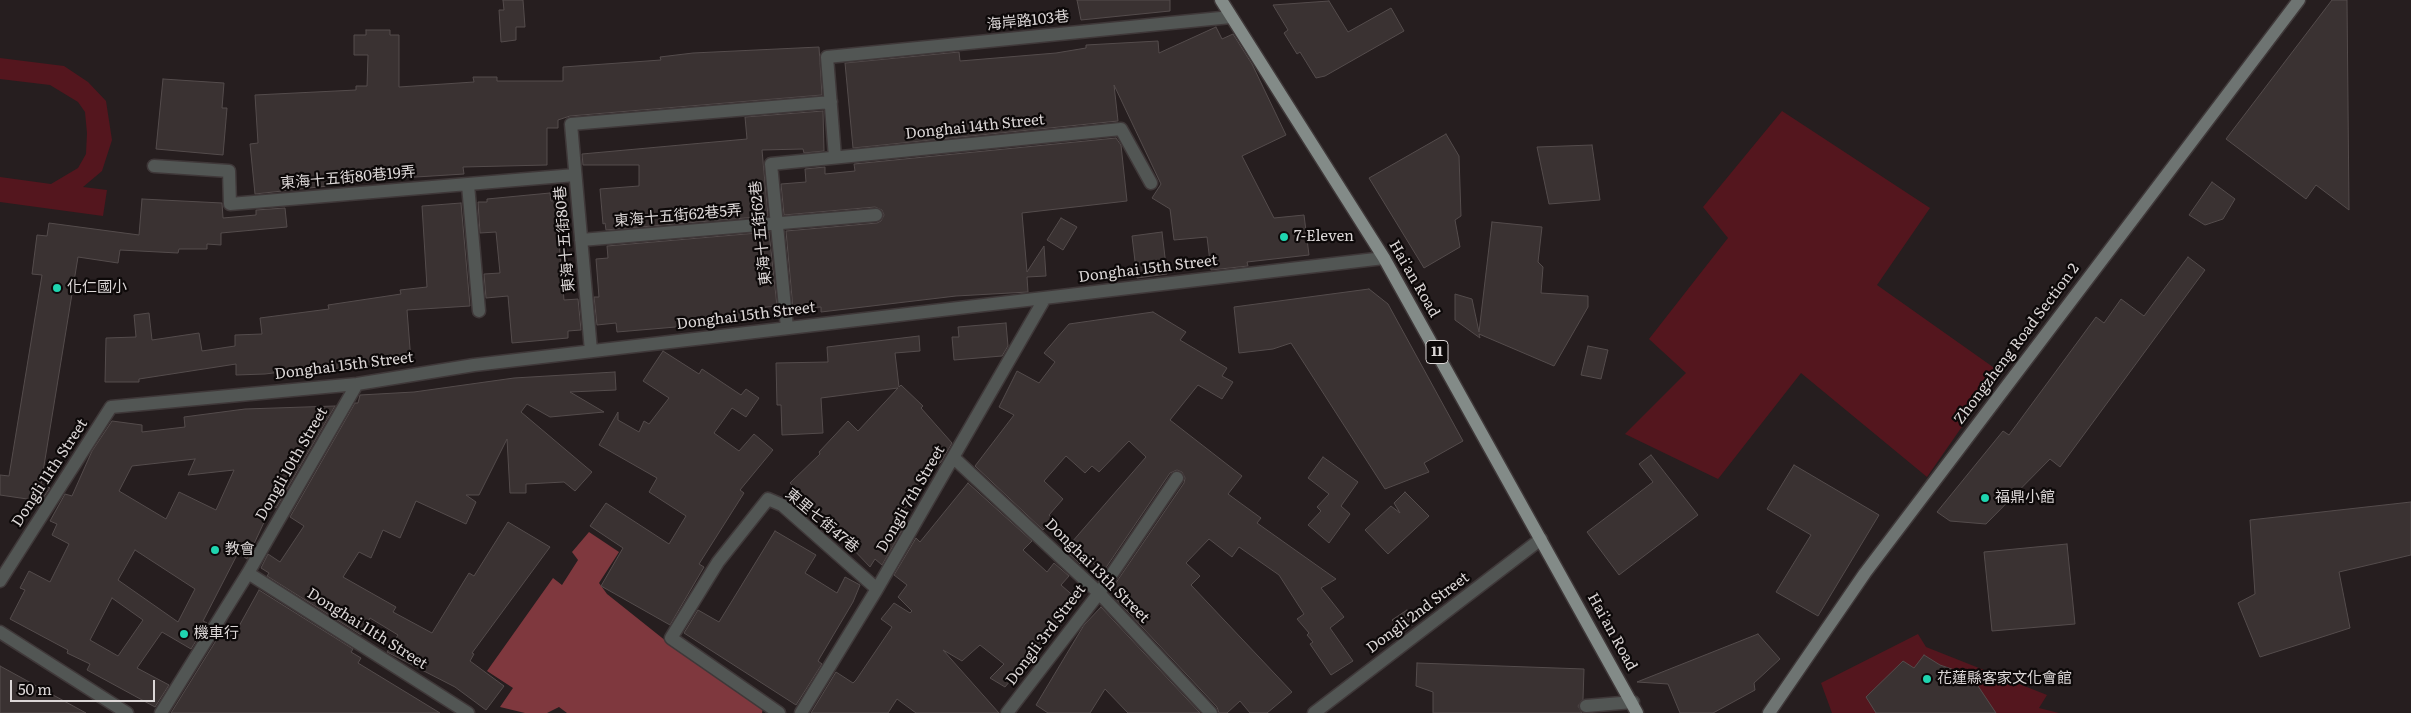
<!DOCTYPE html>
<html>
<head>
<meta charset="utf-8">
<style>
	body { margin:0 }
	#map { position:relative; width:2411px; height:713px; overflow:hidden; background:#261e1f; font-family:Literata,serif }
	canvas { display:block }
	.scale { position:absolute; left:10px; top:680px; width:145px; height:22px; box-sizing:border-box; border:2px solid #dcd7d7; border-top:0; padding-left:6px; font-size:15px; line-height:18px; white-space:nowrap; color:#dcd7d7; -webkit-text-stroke:4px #0d0909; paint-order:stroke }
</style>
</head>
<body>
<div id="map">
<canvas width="2411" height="713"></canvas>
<div class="scale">50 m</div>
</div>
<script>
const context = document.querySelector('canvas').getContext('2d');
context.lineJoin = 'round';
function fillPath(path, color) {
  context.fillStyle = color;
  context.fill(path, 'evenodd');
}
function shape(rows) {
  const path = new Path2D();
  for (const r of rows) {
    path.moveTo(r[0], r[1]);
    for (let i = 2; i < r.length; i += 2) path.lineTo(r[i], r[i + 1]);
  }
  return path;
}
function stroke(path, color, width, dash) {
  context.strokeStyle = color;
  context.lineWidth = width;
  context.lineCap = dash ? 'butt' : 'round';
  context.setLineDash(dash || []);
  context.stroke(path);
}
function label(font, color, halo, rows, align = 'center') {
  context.font = font + ' Literata,"Noto Sans TC",serif';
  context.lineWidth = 4.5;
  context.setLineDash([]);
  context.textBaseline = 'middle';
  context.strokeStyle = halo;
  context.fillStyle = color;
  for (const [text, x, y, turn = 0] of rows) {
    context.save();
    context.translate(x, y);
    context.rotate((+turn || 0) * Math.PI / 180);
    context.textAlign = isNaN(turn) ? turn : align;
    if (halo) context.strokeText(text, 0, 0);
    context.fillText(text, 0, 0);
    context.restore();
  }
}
fillPath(shape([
	[0,58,64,66,88,82,106,101,112,140,102,171,83,187,107,190,103,216,0,202,0,177,51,184,78,168,86,154,87,133,85,112,78,102,50,85,0,79],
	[1782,111,1930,208,1877,285,2000,372,1927,477,1801,373,1718,479,1625,434,1686,373,1649,339,1728,238,1703,207],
	[1918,634,1926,647,2047,695,2039,708,2059,713,1832,713,1821,683]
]), '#54161e');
fillPath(shape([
	[589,532,619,552,599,583,607,594,676,649,763,708,762,713,567,713,559,707,547,713,525,713,500,707,513,688,487,671,553,578,562,585,578,560,572,552]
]), '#7f383e');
const building = shape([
	[503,0,523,0,525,27,516,27,516,40,501,42,499,10,504,10,503,0],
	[1077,0,1170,0,1170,11,1081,20,1077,0],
	[2332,0,2347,0,2349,210,2316,185,2306,199,2226,139,2332,0],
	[1329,1,1348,32,1391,8,1404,31,1325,76,1316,78,1300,52,1297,54,1284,33,1288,30,1273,5,1329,1],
	[1216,27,1222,39,1233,34,1252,64,1286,135,1242,156,1274,218,1304,215,1309,255,1247,262,1248,266,1211,270,1207,237,1174,240,1170,209,1152,198,1161,184,1114,85,1118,121,853,148,845,63,959,52,960,61,1056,53,1086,48,1086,45,1158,41,1159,53,1216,27],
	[366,30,390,30,390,35,399,35,399,87,474,82,473,77,497,77,497,81,563,81,563,67,661,60,660,57,693,53,819,47,822,95,570,116,558,120,558,128,547,128,547,165,463,167,464,174,336,182,337,185,255,194,250,144,258,143,255,95,356,90,356,86,367,86,368,55,354,55,354,35,366,35,366,30],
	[163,79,224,83,222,108,227,108,223,155,156,149,163,79],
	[823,111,824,151,804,153,803,149,762,150,768,216,606,230,605,223,603,224,600,189,639,186,639,165,583,165,582,154,747,139,745,117,823,111],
	[1446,134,1459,156,1461,216,1455,220,1460,247,1424,268,1369,178,1446,134],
	[1116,138,1121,145,1127,201,1022,213,1027,272,1044,246,1046,276,1027,277,1028,292,956,296,821,312,821,307,793,309,786,231,877,223,881,221,884,215,882,210,875,207,784,215,781,184,806,182,805,169,825,167,825,174,855,171,854,164,1116,138],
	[1592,145,1600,200,1549,204,1537,147,1592,145],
	[2212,182,2235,199,2223,219,2205,225,2189,215,2212,182],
	[550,193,551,201,561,200,564,233,558,233,564,300,578,299,581,330,568,331,568,338,512,343,508,296,486,298,484,274,500,273,496,232,480,233,478,202,487,202,487,199,550,193],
	[142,199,222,203,223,218,256,215,256,210,285,208,287,227,221,233,221,245,207,244,207,249,179,249,178,253,120,250,118,263,78,257,41,484,50,488,41,501,0,495,0,475,9,476,42,275,32,274,37,235,47,236,49,223,139,235,142,199],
	[461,203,470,306,407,310,411,361,321,370,321,367,265,374,236,375,236,364,139,379,139,382,105,382,106,338,136,337,134,315,149,313,152,340,199,333,202,351,235,346,235,335,262,334,260,318,329,309,328,305,401,294,400,290,427,287,422,206,461,203],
	[1061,218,1077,227,1063,250,1047,240,1061,218],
	[1492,222,1542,227,1538,262,1543,267,1541,293,1588,296,1588,307,1554,366,1479,334,1480,338,1455,320,1455,294,1472,299,1479,332,1492,222],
	[769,232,777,306,757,308,758,320,617,332,616,323,597,325,594,297,599,297,596,259,608,258,607,246,769,232],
	[1162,232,1167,274,1137,278,1132,236,1162,232],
	[2188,257,2205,270,2060,467,2050,459,1986,524,1950,521,1937,512,2003,431,2009,435,2096,317,2104,323,2121,299,2144,316,2188,257],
	[1369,289,1388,304,1463,441,1424,463,1429,472,1385,489,1291,343,1273,349,1239,353,1234,307,1369,289],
	[1153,312,1186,332,1180,340,1227,368,1222,376,1233,382,1222,399,1198,385,1170,420,1242,476,1228,494,1261,518,1257,523,1336,579,1321,588,1344,617,1330,628,1353,661,1331,675,1310,644,1313,642,1307,635,1309,633,1297,619,1304,614,1279,575,1239,547,1232,557,1209,539,1186,563,1200,576,1191,585,1292,692,1267,713,1250,713,1240,701,1227,713,1219,713,1217,707,1112,595,1114,592,1111,590,1184,483,1185,478,1182,472,1177,470,1170,473,1103,572,1086,557,1080,564,1065,550,1146,457,1129,441,1099,472,1092,466,1085,473,1066,456,1044,481,1063,499,1049,515,1053,519,1043,530,975,466,1014,415,999,407,1017,371,1039,383,1055,362,1044,353,1069,324,1153,312],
	[1006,323,1008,346,1002,356,954,360,952,337,959,337,958,327,1006,323],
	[919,336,920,351,895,353,899,387,901,385,923,406,921,408,952,443,941,462,910,491,916,497,897,516,905,525,882,565,875,559,870,567,790,483,820,454,819,452,848,421,858,431,898,388,821,398,823,433,782,435,781,405,777,405,776,363,828,362,827,347,919,336],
	[1588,346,1608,350,1601,379,1581,375,1588,346],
	[663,351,699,374,702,369,741,395,746,389,759,398,746,417,732,408,714,433,739,451,754,434,773,450,740,490,744,493,699,564,704,567,670,625,601,586,623,548,590,526,606,503,669,544,686,516,649,492,657,478,599,445,618,412,618,420,639,432,644,421,649,424,669,398,643,381,663,351],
	[615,372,616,390,570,392,604,412,550,417,527,404,521,412,592,472,575,491,564,482,526,484,526,493,510,493,507,439,479,495,466,495,476,502,466,524,416,501,400,538,383,530,371,558,359,552,343,577,396,607,393,612,432,633,469,573,474,576,508,522,550,547,472,653,474,654,470,661,504,686,486,710,455,687,387,652,398,635,370,618,361,635,267,576,269,573,261,568,268,554,280,562,304,526,290,517,355,403,358,403,360,395,414,392,514,378,615,372],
	[335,406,276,508,272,505,247,559,238,553,203,621,207,623,191,649,162,632,137,668,169,685,155,707,87,670,90,664,67,653,68,650,10,619,25,590,20,588,29,571,50,582,69,544,52,535,57,524,50,521,65,494,72,496,92,451,112,421,142,425,142,432,185,427,184,417,245,409,335,406],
	[195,459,188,475,234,470,216,510,179,492,166,519,119,491,132,466,195,459],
	[135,550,195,589,178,622,118,580,135,550],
	[112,598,143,620,118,656,90,640,112,598],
	[1651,455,1698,515,1619,575,1587,532,1653,482,1639,464,1651,455],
	[1323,457,1358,482,1341,506,1350,514,1329,543,1308,525,1321,511,1317,507,1329,494,1308,478,1323,457],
	[1794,465,1879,515,1818,616,1776,592,1811,535,1767,509,1794,465],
	[968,483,1032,541,1023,550,1047,572,1054,563,1069,576,1061,585,1078,600,1005,687,990,678,1004,664,980,645,962,661,943,650,999,713,916,713,897,699,888,713,811,713,836,672,853,683,856,680,892,627,881,619,894,603,910,613,912,611,898,597,907,585,894,575,916,538,920,542,968,483],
	[1405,492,1429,516,1388,554,1365,530,1391,506,1400,513,1394,503,1405,492],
	[2411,502,2411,555,2339,572,2350,628,2260,657,2238,603,2255,594,2250,520,2411,502],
	[775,531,816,555,805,573,837,593,845,577,860,585,853,602,818,661,822,664,796,705,684,633,698,610,719,622,775,531],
	[2067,544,2075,624,1992,631,1984,552,2067,544],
	[259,590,353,649,351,652,361,658,358,663,440,713,171,713,222,631,233,637,259,590],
	[1101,607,1200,713,1128,713,1105,689,1090,713,1048,713,1036,705,1084,625,1101,607],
	[1407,610,1418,620,1404,632,1392,620,1407,610],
	[1758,634,1780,659,1754,683,1755,690,1713,713,1680,713,1668,684,1637,682,1758,634],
	[1924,655,1940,665,1960,672,1978,686,1996,713,1876,713,1866,697,1903,661,1914,668,1924,655],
	[1417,663,1584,669,1583,699,1578,706,1582,713,1433,713,1433,692,1416,686,1417,663],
	[0,666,86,713,0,713,0,666]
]);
fillPath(building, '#3a3232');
stroke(building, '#544c4c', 1);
const street = shape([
	[835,157,827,57,1231,17],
	[154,166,229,171,230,204,575,175],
	[468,185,479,311],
	[581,240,876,215],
	[787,328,771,164,1121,129,1151,183],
	[591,351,571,124,831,102],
	[954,458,1099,593,1211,713],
	[248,573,468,713],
	[0,581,111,407,357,384,474,365,1384,258],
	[0,632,127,713],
	[1586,706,1633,702],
	[161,713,248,573,357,384],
	[779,713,671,638,718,562,768,499,782,505,877,589],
	[801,713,877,589,1045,298],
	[1007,713,1099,593,1177,478],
	[1314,713,1541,539]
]);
const secondary = shape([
	[1769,713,1865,573,2299,0]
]);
const primary = shape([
	[1221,0,1384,258,1637,713]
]);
stroke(street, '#3f3839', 15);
stroke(secondary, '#3f3839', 15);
stroke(primary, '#3f3839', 15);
stroke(street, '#525654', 12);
stroke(secondary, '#6e7472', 12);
stroke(primary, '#838b88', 12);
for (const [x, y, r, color] of [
	[1284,237,5,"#1fd5b0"],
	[57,288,5,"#1fd5b0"],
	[1985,498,5,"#1fd5b0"],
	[215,550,5,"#1fd5b0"],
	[184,634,5,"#1fd5b0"],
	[1927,679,5,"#1fd5b0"]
]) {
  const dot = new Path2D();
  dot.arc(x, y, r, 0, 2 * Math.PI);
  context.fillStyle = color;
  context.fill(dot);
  stroke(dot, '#0d0909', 2);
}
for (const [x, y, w] of [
	[1437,352,22]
]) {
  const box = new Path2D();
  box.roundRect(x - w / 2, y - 11.5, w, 23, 4);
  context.fillStyle = '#0d0909';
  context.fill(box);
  stroke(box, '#dcd7d7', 1);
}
label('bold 14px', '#dcd7d7', null, [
	["11",1437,352]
]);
label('15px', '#dcd7d7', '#0d0909', [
	["海岸路103巷",1028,21,-6],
	["Donghai 14th Street",975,127,-6],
	["東海十五街80巷19弄",348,178,-5],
	["東海十五街62巷5弄",678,216,-5],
	["東海十五街62巷",761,233,-96],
	["東海十五街80巷",565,239,-95],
	["Donghai 15th Street",1148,269,-7],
	["Hai'an Road",1414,279,60],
	["Donghai 15th Street",746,316,-7],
	["Zhongzheng Road Section 2",2017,344,-53],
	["Donghai 15th Street",344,366,-7],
	["Dongli 10th Street",292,464,-60],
	["Dongli 11th Street",50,473,-57],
	["Dongli 7th Street",911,499,-60],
	["東里七街47巷",822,521,40],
	["Donghai 13th Street",1097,571,45],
	["Dongli 2nd Street",1418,613,-37],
	["Donghai 11th Street",367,629,32],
	["Hai'an Road",1612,632,61],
	["Dongli 3rd Street",1046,635,-53]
]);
label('15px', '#dcd7d7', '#0d0909', [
	["7-Eleven",1294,237],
	["化仁國小",67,288],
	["福鼎小館",1995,498],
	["教會",225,550],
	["機車行",194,634],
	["花蓮縣客家文化會館",1937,679]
], 'left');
</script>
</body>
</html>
